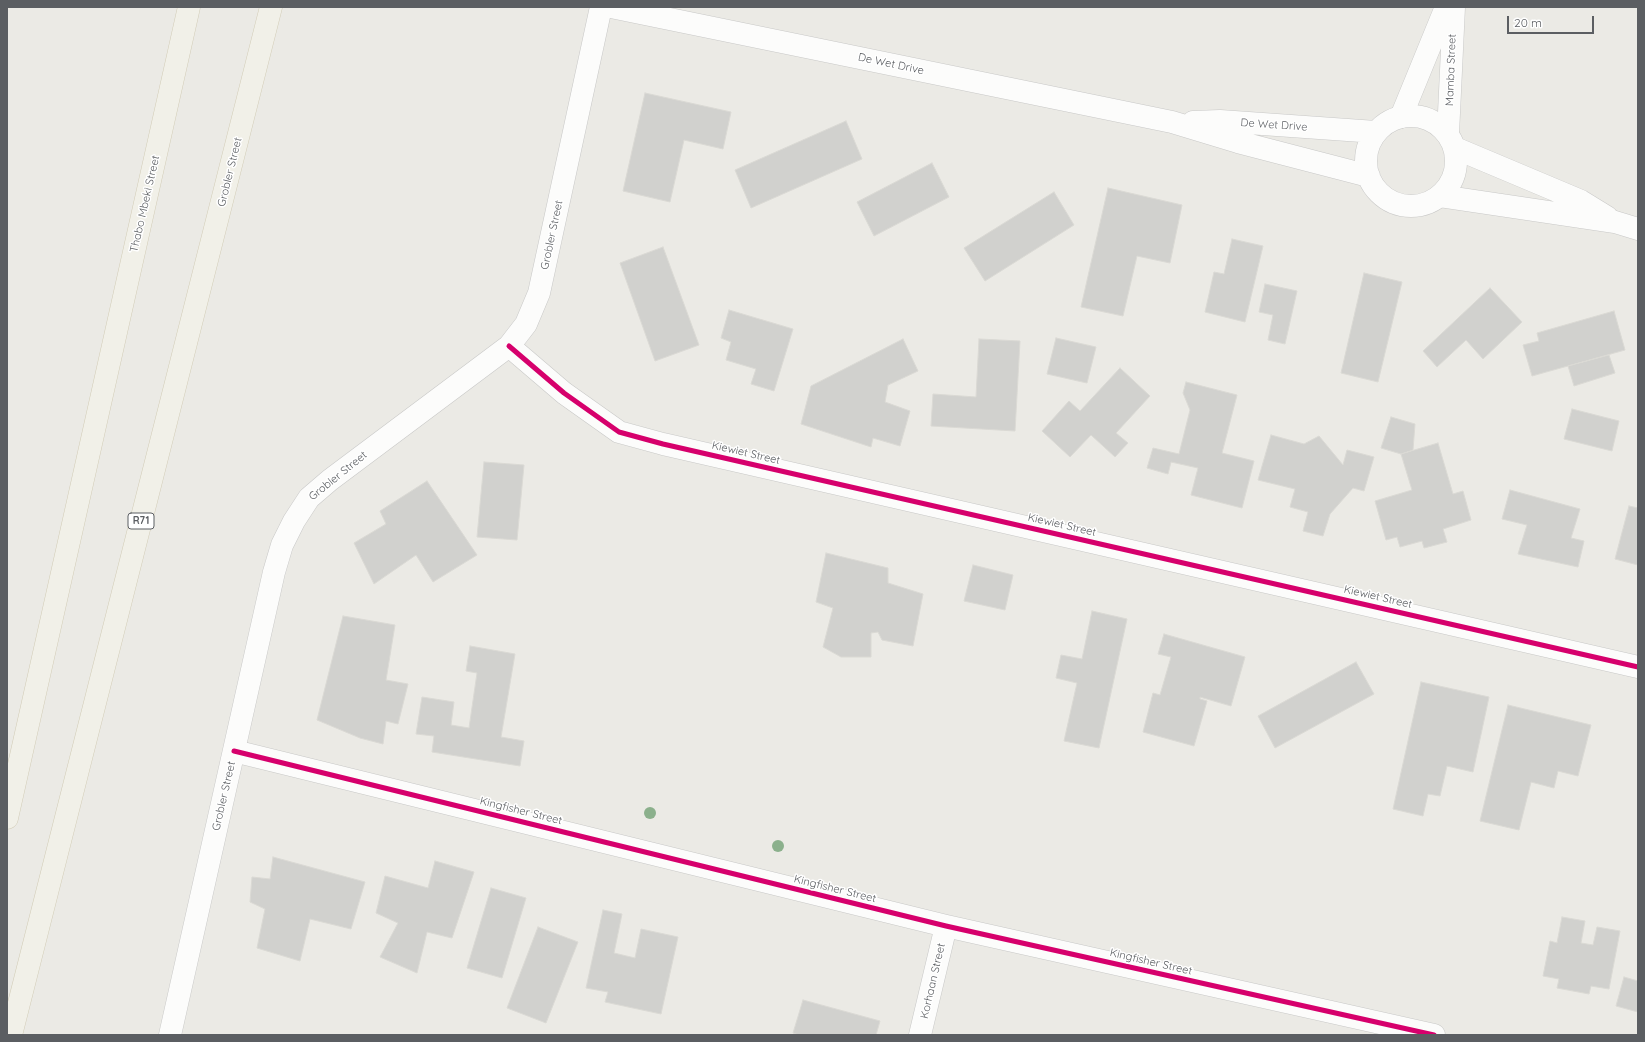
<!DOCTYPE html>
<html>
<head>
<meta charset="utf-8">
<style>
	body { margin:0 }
	#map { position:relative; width:1645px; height:1042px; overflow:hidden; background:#ebeae5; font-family:Quicksand,sans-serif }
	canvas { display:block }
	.frame { position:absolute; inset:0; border:8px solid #5b5e62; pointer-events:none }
	.scale { position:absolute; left:1507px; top:16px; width:87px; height:18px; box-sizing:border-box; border:2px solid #5b5e62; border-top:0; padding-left:5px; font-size:12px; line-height:14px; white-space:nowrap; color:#5b5e62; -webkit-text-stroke:3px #fff; paint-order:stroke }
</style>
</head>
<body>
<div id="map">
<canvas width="1645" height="1042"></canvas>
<div class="frame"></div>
<div class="scale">20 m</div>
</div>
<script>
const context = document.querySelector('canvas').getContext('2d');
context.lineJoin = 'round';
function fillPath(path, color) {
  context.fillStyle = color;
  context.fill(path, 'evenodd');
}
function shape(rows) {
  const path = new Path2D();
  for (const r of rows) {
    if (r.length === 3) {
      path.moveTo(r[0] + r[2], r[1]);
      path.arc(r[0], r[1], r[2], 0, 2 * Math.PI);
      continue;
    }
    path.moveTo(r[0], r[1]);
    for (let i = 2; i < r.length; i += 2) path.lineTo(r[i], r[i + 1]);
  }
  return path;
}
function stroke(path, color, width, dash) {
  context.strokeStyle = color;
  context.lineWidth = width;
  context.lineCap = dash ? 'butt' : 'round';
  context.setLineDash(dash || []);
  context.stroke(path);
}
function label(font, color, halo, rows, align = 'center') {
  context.font = font + ' Quicksand,sans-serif';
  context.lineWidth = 3;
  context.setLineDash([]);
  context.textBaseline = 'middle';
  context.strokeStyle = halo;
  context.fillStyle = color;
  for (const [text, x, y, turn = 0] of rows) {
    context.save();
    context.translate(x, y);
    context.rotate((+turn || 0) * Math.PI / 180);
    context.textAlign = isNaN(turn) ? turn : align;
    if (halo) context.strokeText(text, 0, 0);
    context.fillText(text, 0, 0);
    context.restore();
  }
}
const building = shape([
	[645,93,731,112,723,149,684,140,670,202,623,191,645,93],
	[846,121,862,159,751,208,735,170,846,121],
	[932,163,949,197,874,236,857,202,932,163],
	[1108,188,1182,205,1170,263,1137,256,1123,316,1081,307,1108,188],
	[1054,192,1074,225,985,281,964,248,1054,192],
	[1232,239,1263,246,1245,322,1205,312,1214,272,1224,274,1232,239],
	[663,247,699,345,655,361,620,263,663,247],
	[1364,273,1402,282,1378,382,1341,373,1364,273],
	[1265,284,1297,291,1285,344,1268,340,1273,315,1259,312,1265,284],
	[1490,288,1522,322,1483,359,1466,340,1437,367,1423,351,1490,288],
	[729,310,793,329,774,391,751,384,756,369,726,360,731,342,721,338,729,310],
	[1614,311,1625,350,1532,376,1523,345,1539,341,1537,333,1614,311],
	[1056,338,1096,347,1087,383,1047,374,1056,338],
	[903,339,918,371,888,385,885,402,910,411,900,446,873,438,871,447,801,424,811,386,903,339],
	[979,339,1020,341,1015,431,931,426,933,394,976,397,979,339],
	[1609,355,1615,373,1574,386,1568,366,1609,355],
	[1120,368,1150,396,1116,433,1128,443,1115,457,1091,435,1070,457,1042,431,1069,401,1080,411,1120,368],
	[1186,382,1237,395,1222,453,1254,461,1242,508,1191,495,1198,468,1171,462,1168,474,1147,468,1153,448,1179,454,1190,410,1183,393,1186,382],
	[1572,409,1619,421,1612,451,1564,439,1572,409],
	[1391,417,1415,424,1413,450,1401,454,1381,448,1391,417],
	[1271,435,1304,444,1319,436,1343,465,1347,450,1374,457,1364,491,1353,488,1330,514,1323,536,1303,531,1308,512,1290,507,1295,489,1258,480,1271,435],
	[1438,443,1453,494,1463,491,1471,520,1443,529,1447,542,1424,548,1422,541,1400,547,1397,537,1386,540,1375,501,1412,490,1401,454,1438,443],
	[484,462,524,465,517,540,477,537,484,462],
	[427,481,477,555,433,582,416,555,374,584,354,543,386,524,380,511,427,481],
	[1510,490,1580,509,1571,538,1584,541,1578,567,1518,554,1527,525,1502,519,1510,490],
	[1629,506,1638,508,1638,565,1615,559,1629,506],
	[826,553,888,568,888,583,923,594,913,646,882,640,878,632,871,633,871,657,841,657,823,647,833,608,816,602,826,553],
	[973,565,1013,575,1005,610,964,601,973,565],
	[1092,611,1127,619,1099,748,1064,741,1077,683,1056,678,1061,655,1082,659,1092,611],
	[343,616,395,625,386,680,408,684,398,724,386,721,383,744,360,738,317,720,343,616],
	[1164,634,1245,657,1231,706,1200,697,1200,699,1207,701,1194,746,1143,732,1153,693,1160,695,1171,657,1158,654,1164,634],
	[470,646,515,654,501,737,524,741,520,766,432,752,434,736,416,734,422,697,454,702,451,725,469,728,477,673,466,671,470,646],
	[1356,662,1374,694,1275,748,1258,716,1356,662],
	[1421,682,1489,697,1473,772,1447,766,1440,796,1428,794,1423,816,1393,809,1421,682],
	[1508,705,1591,725,1578,776,1558,771,1554,788,1531,782,1519,830,1480,821,1508,705],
	[273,857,365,882,351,929,310,919,300,961,257,948,265,909,250,902,252,877,270,879,273,857],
	[435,861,474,872,452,938,427,932,417,973,380,957,398,923,376,913,385,876,428,888,435,861],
	[491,888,526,898,502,978,467,968,491,888],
	[603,910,622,914,614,953,635,958,641,929,678,937,661,1014,605,1002,608,992,586,988,603,910],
	[1562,917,1585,921,1581,943,1593,945,1597,927,1620,931,1609,989,1591,986,1589,994,1557,988,1559,979,1543,976,1550,941,1557,943,1562,917],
	[538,927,578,942,546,1023,507,1008,538,927],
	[1624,977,1638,981,1638,1012,1616,1006,1624,977],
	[803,1000,880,1021,876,1035,799,1035,793,1033,803,1000]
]);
fillPath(building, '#d1d1ce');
stroke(building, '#dad9d4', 1);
const minor = shape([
	[1401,117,1446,7],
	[1448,134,1454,7],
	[509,346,564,393,619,432,663,444,1638,667],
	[234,751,946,926,1434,1035],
	[170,1035,274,572,282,545,294,521,309,498,330,480,509,346,526,324,539,293,601,7],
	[920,1035,946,926]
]);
const tertiary = shape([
	[611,7,1172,122,1238,142,1369,176],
	[1411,161,45],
	[1193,122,1220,121,1376,132],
	[1455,148,1581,201,1607,217],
	[1440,196,1615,222,1638,229]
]);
const primary = shape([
	[7,818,189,7],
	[11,1035,271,7]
]);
stroke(minor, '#c8c8c7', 23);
stroke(tertiary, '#c8c8c7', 23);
stroke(primary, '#d1cbb5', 23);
stroke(minor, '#fcfcfb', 22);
stroke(tertiary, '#fcfcfb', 22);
stroke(primary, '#f1f0e8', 22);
stroke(shape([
	[509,346,564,393,619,432,663,444,1638,667],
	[234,751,946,926,1434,1035]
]), '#d6006c', 5);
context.fillStyle = '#8bb08c';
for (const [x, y] of [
	[650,813],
	[778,846]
]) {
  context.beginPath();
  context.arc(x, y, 6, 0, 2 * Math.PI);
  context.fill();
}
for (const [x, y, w] of [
	[141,521,26]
]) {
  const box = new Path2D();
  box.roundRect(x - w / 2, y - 8, w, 16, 3);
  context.fillStyle = '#fff';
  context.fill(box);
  stroke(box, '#5b5e62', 1);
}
label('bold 10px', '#5b5e62', null, [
	["R71",141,521]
]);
label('11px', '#5b5e62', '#fff', [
	["De Wet Drive",891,64,12],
	["Mamba Street",1451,70,-88],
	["De Wet Drive",1274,125,4],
	["Grobler Street",230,172,-76],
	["Thabo Mbeki Street",145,204,-77],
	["Grobler Street",552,235,-78],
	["Kiewiet Street",746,453,13],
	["Grobler Street",338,476,-39],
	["Kiewiet Street",1062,525,13],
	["Kiewiet Street",1378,597,13],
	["Grobler Street",224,796,-77],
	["Kingfisher Street",521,811,14],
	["Kingfisher Street",835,889,14],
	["Kingfisher Street",1151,962,13],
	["Korhaan Street",933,981,-77]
]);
</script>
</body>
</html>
